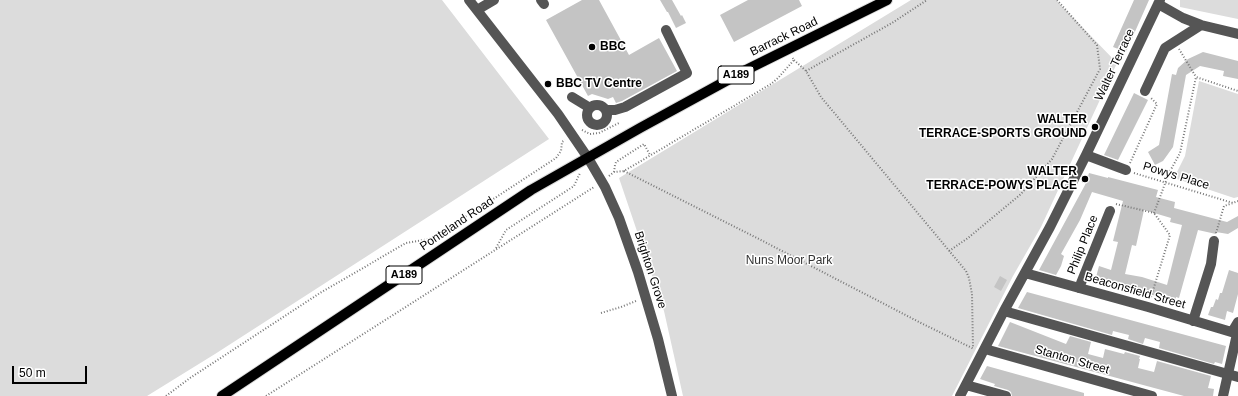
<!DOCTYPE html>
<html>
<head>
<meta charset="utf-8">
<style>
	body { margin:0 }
	#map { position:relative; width:1238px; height:396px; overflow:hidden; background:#fff; font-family:Arial,sans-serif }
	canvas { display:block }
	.scale { position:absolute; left:12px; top:366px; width:75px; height:18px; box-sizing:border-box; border:2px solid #000; border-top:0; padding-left:5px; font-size:12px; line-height:14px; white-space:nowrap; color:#000; -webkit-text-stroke:3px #fff; paint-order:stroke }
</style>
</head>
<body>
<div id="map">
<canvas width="1238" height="396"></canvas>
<div class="scale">50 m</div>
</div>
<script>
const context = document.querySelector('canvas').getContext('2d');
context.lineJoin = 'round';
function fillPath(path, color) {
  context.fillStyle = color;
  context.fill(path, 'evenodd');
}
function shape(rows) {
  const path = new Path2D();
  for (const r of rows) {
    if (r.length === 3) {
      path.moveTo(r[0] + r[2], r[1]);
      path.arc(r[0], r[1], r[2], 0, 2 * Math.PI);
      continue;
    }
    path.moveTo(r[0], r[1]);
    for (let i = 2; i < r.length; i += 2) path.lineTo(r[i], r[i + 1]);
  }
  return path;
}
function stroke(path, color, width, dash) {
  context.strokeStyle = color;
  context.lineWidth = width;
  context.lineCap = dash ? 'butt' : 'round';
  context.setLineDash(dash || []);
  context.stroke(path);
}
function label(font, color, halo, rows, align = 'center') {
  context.font = font + ' Arial,sans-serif';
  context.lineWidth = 3;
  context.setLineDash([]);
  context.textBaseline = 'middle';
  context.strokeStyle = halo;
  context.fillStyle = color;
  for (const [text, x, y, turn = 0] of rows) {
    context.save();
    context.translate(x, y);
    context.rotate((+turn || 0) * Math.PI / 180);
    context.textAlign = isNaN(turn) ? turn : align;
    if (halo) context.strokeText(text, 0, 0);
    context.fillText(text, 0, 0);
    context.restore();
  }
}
fillPath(shape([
	[0,0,442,0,549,139,215,354,147,396,0,396],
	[911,0,1056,0,1117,63,1041,227,1013,276,952,396,683,396,664,311,619,178],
	[1180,0,1238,0,1238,19,1180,7],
	[1199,81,1238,94,1238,197,1234,198,1174,178,1185,156]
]), '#dcdcdc');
fillPath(shape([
	[582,0,599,0,629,55,659,38,677,71,622,101,616,103,613,97,608,99,592,94,588,96,546,20],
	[660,0,672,0,681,16,682,15,686,23,676,28,668,12,667,12],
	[748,0,799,0,802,6,734,42,720,15],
	[1134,0,1149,0,1126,52,1113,47],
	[1203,52,1238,61,1238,79,1223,76,1224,71,1200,66,1186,75,1173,147,1163,161,1155,165,1148,152,1159,145,1172,74,1176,75,1178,68,1188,59],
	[1134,93,1148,100,1118,160,1104,155],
	[1089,173,1108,178,1108,177,1158,190,1156,197,1175,202,1174,208,1227,222,1238,216,1238,228,1228,234,1216,232,1216,234,1198,230,1179,298,1176,297,1174,305,1160,301,1162,297,1138,292,1137,295,1130,293,1131,289,1095,281,1099,266,1111,270,1118,242,1113,241,1123,201,1092,192,1080,220,1061,254,1064,256,1061,266,1056,275,1039,270,1085,185],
	[1144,210,1171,218,1170,222,1182,225,1167,285,1142,277,1125,274,1132,245,1136,246],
	[1229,270,1238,273,1238,294,1233,313,1227,311,1225,320,1208,315,1211,307,1213,307,1216,299,1218,300,1220,293,1222,293],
	[1000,276,1007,280,1001,291,994,287],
	[1027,292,1226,346,1222,364,1215,362,1214,364,1159,348,1160,342,1145,338,1143,344,1128,339,1129,335,1113,331,1112,335,1018,308],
	[1010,322,1066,344,1070,336,1091,342,1088,354,1103,358,1105,349,1124,354,1125,352,1140,356,1139,359,1140,359,1138,368,1154,372,1157,361,1211,376,1208,388,1214,389,1213,396,1184,396,998,346],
	[987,366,1084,393,1084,396,1012,396,1011,392,1008,390,994,386,995,384,980,379]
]), '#c4c4c4');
const major = shape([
	[222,396,531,190,640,128,746,70,887,0]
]);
stroke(major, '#dbdbdb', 12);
stroke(shape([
	[1179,49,1196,77],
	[794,60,806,71,821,97,966,271,969,278,972,294,973,348],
	[806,71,892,23,927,0],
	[582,130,590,134,599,133,619,123],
	[1130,163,1157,104,1151,98],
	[624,171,757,238,921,323,974,349],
	[614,172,615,165,616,162,644,144,650,155],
	[1134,173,1233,203,1238,201],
	[609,176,614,172,624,171,771,84,778,78,794,60,792,57],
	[1116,204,1154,213,1169,173,1180,153,1196,77,1238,91],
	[1216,233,1224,206,1233,203],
	[496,248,506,230,574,186,580,173],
	[949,251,968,238,1021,194,1052,159,1100,69,1097,45,1057,0],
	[1151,297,1170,235,1154,213],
	[601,313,621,307,636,301],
	[166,396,190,378,320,293,406,243,429,239,475,211,556,158,561,151,562,142,565,140],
	[266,396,594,187]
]), '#777', 2, [1, 2]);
stroke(shape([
	[469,0,558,114,588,158,605,187,619,218,638,272,658,339,672,396],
	[541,0,544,4],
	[1158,4,1183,18,1201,25,1238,34],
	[477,10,494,0],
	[1145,91,1165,48,1201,25],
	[572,97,590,108],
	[597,115,10],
	[606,110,615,110,625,107,687,73,666,30],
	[1086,155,1126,170],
	[1025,273,1148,307,1238,334],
	[1079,288,1110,211],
	[1004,311,1238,377],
	[1193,321,1211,264,1214,241],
	[1232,332,1238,322],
	[985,349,1152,396],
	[966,385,1006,396],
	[960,396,1004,311,1050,227,1086,155,1160,0],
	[1223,396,1237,334]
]), '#555', 10);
stroke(major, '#000', 10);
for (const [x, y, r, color] of [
	[592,47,4,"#000"],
	[548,84,4,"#000"],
	[1095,127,4,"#000"],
	[1085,179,4,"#000"]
]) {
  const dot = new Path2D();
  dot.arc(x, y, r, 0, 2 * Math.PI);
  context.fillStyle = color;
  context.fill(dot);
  stroke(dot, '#fff', 1.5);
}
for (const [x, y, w] of [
	[736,75,36],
	[404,275,36]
]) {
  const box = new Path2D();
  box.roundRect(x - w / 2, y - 9, w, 18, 3);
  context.fillStyle = '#fff';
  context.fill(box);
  stroke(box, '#000', 1);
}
label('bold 11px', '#000', null, [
	["A189",736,75],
	["A189",404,275]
]);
label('12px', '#000', '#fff', [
	["Barrack Road",784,37,-26],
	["Walter Terrace",1115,65,-65],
	["Powys Place",1176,176,17],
	["Ponteland Road",457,224,-34],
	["Philip Place",1083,245,-68],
	["Brighton Grove",650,270,72],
	["Beaconsfield Street",1135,291,16],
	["Stanton Street",1072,360,16]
]);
label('bold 12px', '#000', '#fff', [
	["BBC",600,47],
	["BBC TV Centre",556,84],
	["WALTER",1087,120,"right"],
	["TERRACE-SPORTS GROUND",1087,134,"right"],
	["WALTER",1077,172,"right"],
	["TERRACE-POWYS PLACE",1077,186,"right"]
], 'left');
label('12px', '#333', '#fff', [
	["Nuns Moor Park",789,261]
]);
</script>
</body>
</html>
